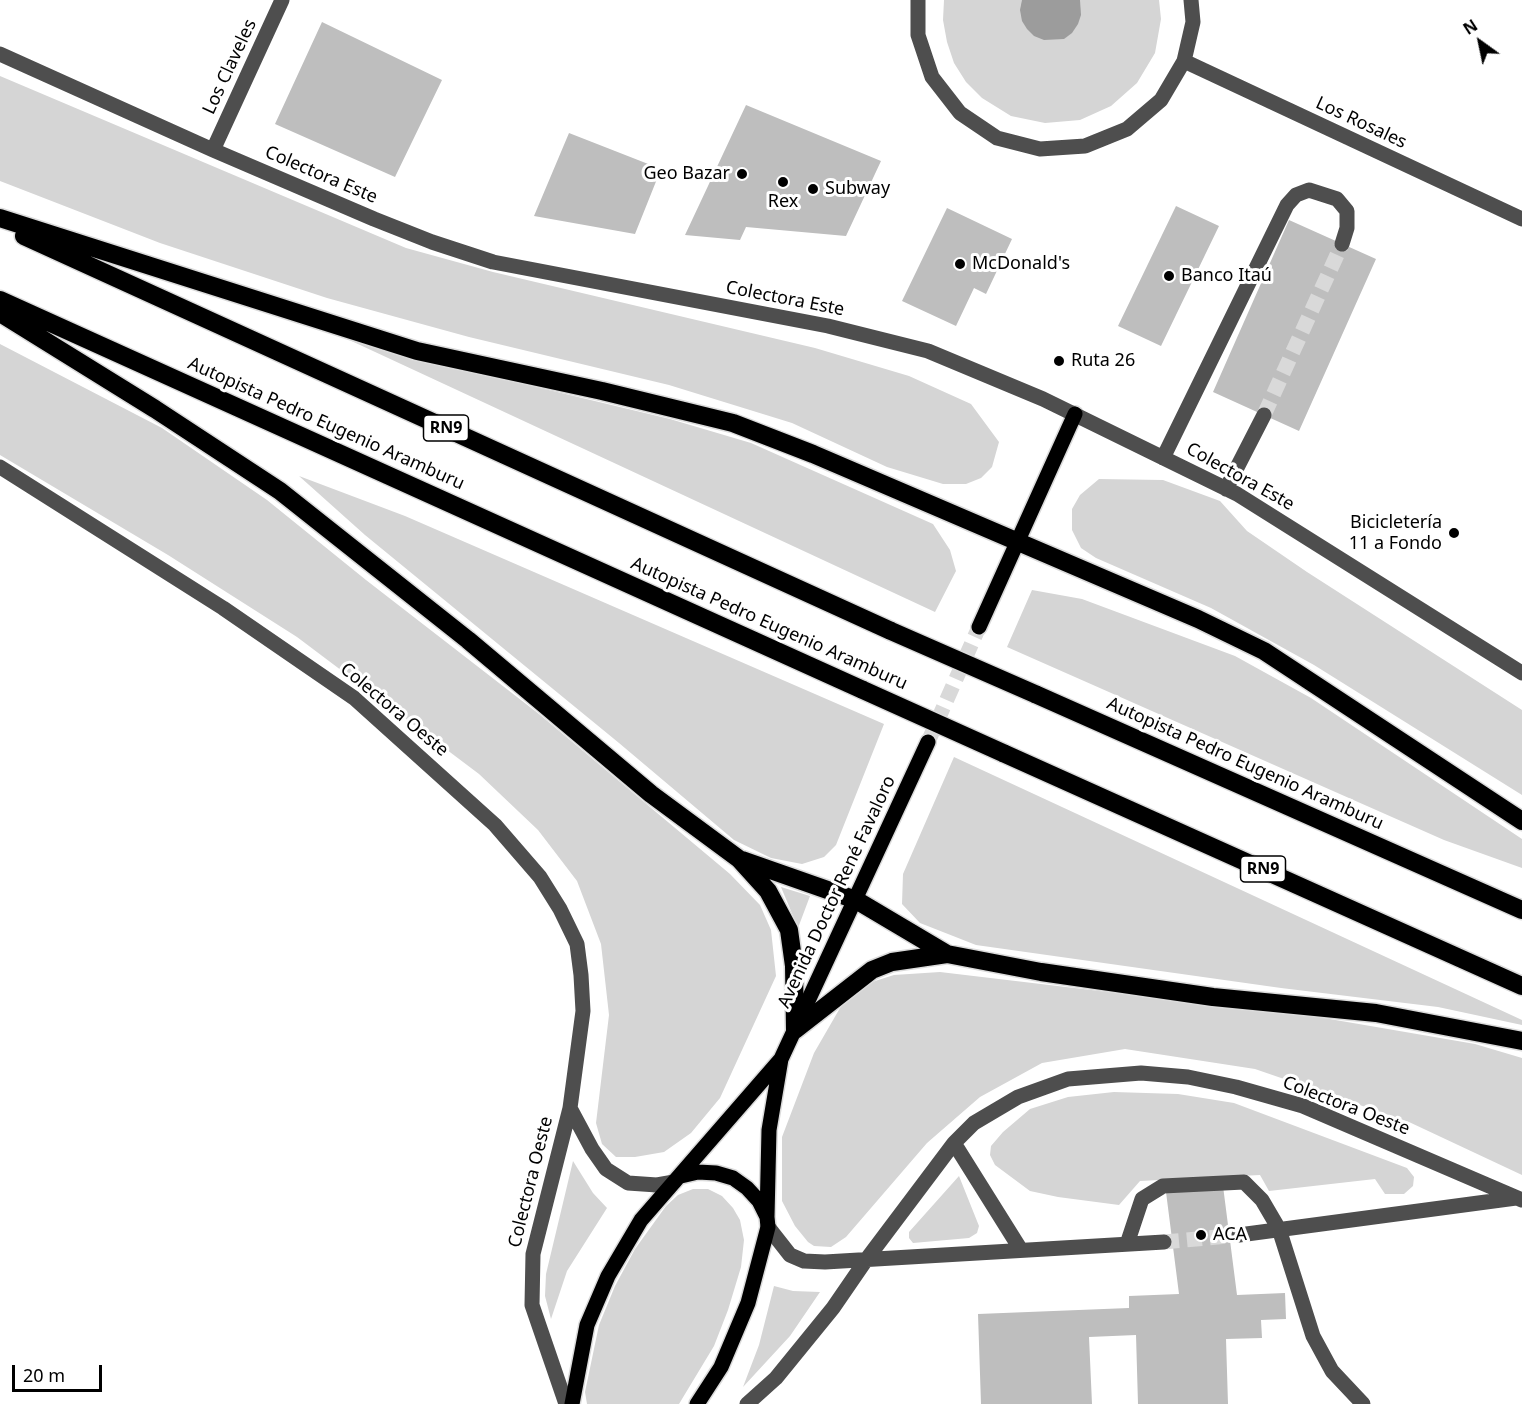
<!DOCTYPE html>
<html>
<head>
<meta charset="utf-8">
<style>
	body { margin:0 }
	#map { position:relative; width:1522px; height:1404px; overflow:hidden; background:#fff; font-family:"Noto Sans",sans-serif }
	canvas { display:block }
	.north { position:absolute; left:1450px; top:12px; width:60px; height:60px; -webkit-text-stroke:4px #fff; paint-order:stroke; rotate:327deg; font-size:16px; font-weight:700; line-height:24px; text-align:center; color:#000 }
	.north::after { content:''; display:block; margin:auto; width:21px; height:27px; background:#000; clip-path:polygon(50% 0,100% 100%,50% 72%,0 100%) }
	.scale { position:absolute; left:12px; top:1365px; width:90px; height:27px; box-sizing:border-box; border:3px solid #000; border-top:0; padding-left:8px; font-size:18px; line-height:21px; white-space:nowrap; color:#000; -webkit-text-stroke:4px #fff; paint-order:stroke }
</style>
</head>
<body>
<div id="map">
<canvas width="1522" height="1404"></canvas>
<div class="north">N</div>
<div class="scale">20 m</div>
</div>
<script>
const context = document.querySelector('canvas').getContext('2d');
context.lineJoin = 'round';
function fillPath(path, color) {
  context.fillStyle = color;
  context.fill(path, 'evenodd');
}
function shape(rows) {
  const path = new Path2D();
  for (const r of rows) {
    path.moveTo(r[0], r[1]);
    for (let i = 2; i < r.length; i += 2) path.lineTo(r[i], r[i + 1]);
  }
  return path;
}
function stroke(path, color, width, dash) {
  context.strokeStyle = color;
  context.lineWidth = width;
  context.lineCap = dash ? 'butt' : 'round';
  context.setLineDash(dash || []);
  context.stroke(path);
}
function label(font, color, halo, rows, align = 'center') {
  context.font = font + ' "Noto Sans",sans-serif';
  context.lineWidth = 6;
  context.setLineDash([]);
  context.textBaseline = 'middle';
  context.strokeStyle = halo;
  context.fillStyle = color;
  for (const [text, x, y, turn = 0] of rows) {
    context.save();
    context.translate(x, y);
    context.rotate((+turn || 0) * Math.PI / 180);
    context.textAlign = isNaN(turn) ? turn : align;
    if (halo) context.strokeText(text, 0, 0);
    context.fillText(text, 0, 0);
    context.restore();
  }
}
fillPath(shape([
	[944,0,1159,0,1161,19,1155,53,1137,83,1111,106,1080,120,1045,123,1011,116,982,98,966,82,954,63,947,42,943,20],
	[0,76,406,248,493,272,815,348,909,376,971,404,999,442,992,467,981,478,966,484,943,484,887,467,792,423,669,385,469,337,327,298,160,243,0,181],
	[345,338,386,351,670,419,751,443,933,524,950,550,956,571,935,612],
	[0,344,162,428,267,500,366,580,539,714,730,874,760,905,771,930,776,976,720,1098,691,1133,664,1152,635,1157,616,1157,602,1144,596,1123,609,1015,601,944,577,881,538,830,479,774,297,637,168,555,0,455],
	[299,476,405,516,884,724,836,845,824,857,802,864,771,858,734,840,619,743,365,535],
	[1099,479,1163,480,1220,501,1247,531,1307,572,1522,710,1522,795,1314,665,1211,608,1096,558,1081,548,1072,530,1072,509,1080,495],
	[1032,590,1082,599,1235,656,1311,698,1522,839,1522,868,1444,840,1007,647],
	[954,757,1522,1020,1522,1025,1438,1007,1281,988,976,945,920,923,902,904,903,874],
	[781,887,810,896,798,928],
	[940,972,1318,1017,1475,1044,1522,1058,1522,1175,1409,1122,1255,1069,1125,1049,1042,1063,980,1097,927,1143,846,1237,831,1247,814,1246,808,1242,795,1226,782,1201,782,1137,814,1053,840,1008,852,995,875,981,894,975],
	[1114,1092,1178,1094,1234,1103,1407,1168,1414,1177,1413,1186,1404,1194,1385,1194,1375,1179,1269,1191,1260,1175,1140,1181,1119,1205,1058,1197,1030,1191,995,1165,990,1155,991,1146,1003,1132,1030,1109,1068,1097],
	[573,1161,593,1193,607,1208,567,1271,551,1319,545,1296,546,1274],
	[959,1176,979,1226,977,1233,969,1238,913,1243,909,1238,909,1232],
	[693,1189,708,1189,722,1196,733,1208,740,1220,744,1240,741,1267,728,1310,714,1346,679,1404,587,1404,585,1392,599,1325,615,1286,635,1249,666,1206,678,1195],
	[774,1286,793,1291,820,1292,790,1336,743,1387,759,1345]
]), '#d5d5d5');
fillPath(shape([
	[1022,0,1080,0,1081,15,1078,24,1072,33,1064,39,1044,40,1034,36,1027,29,1022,21,1020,10]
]), '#9c9c9c');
fillPath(shape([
	[322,22,442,80,395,177,275,124],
	[746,105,881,161,846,236,746,227,740,240,685,235],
	[569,133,661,169,635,234,534,216],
	[1176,206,1219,226,1161,346,1118,326],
	[947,208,1012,239,986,294,974,288,956,326,902,301],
	[1289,220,1376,259,1299,431,1213,392],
	[1223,1186,1237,1295,1285,1293,1286,1319,1261,1320,1262,1338,1226,1339,1228,1404,1138,1404,1136,1335,1089,1337,1092,1404,981,1404,978,1314,1129,1308,1129,1296,1179,1294,1166,1192]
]), '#bebebe');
stroke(shape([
	[1264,415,1342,244],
	[1164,1242,1239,1235]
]), '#d9d9d9', 15, [15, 8]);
stroke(shape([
	[928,742,979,627]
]), '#d9d9d9', 15, [15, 8]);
const major = shape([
	[979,627,1075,414],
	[681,1176,698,1172,716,1173,733,1178,747,1188,759,1201,767,1217],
	[572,1404,587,1325,608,1276,641,1220,781,1059,928,742],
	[697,1404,721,1367,748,1303,768,1227,767,1217,769,1130,781,1059]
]);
const highway = shape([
	[0,218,417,351,602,391,733,423,813,454,1198,619,1264,651,1522,821],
	[24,236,891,631],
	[0,300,863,690],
	[0,313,155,409,280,491,468,640,651,794,739,859,768,891,789,930,794,966,795,1030],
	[1035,694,1522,910],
	[1003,753,1522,986],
	[742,860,856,900,947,954,1041,972,1213,997,1376,1013,1522,1041],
	[795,1030,872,970,892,962,947,954]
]);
stroke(major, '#dbdbdb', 18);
stroke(highway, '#dbdbdb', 21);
stroke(shape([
	[918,0,918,35,932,77,960,113,997,138,1040,149,1085,146,1127,129,1161,100,1184,61,1193,22,1191,0],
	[0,54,213,150,374,219,432,242,493,262,828,326,928,351,1043,399,1237,494,1522,673],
	[1184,61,1522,219],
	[213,150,282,0],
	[1163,458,1287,205,1296,195,1309,190,1337,199,1347,211,1347,228,1342,244],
	[0,467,223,608,354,698,495,825,540,877,560,909,577,944,581,975,583,1011,570,1108,533,1254,532,1305,566,1404],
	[1226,489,1264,415],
	[570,1108,592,1149,606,1169,628,1183,657,1185,674,1182],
	[954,1143,1021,1250],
	[768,1227,790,1255,804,1261,825,1262,1164,1242],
	[1239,1235,1516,1198],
	[1127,1244,1142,1199,1163,1186,1244,1182,1262,1200,1279,1229,1313,1336,1332,1371,1363,1404],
	[747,1404,776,1378,833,1308,866,1260,954,1143,974,1123,1018,1097,1068,1079,1141,1073,1188,1077,1236,1087,1303,1106,1522,1200]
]), '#4e4e4e', 15);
stroke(major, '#000', 15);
stroke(highway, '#000', 18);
const highwayBridge = shape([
	[891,631,1035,694],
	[863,690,1003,753]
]);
stroke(highwayBridge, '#dbdbdb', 21, []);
stroke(highwayBridge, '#000', 18);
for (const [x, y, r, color] of [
	[742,174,6,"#000"],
	[783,182,6,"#000"],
	[813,189,6,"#000"],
	[960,264,6,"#000"],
	[1169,276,6,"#000"],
	[1059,361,6,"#000"],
	[1454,533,6,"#000"],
	[1201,1235,6,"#000"]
]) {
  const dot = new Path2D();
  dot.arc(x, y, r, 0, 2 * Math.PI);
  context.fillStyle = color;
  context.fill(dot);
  stroke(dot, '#fff', 2);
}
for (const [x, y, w] of [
	[446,428,45],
	[1263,869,45]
]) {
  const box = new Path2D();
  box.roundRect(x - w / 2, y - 13, w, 26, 4.5);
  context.fillStyle = '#fff';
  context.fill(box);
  stroke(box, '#000', 1.5);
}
label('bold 16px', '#000', null, [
	["RN9",446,428],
	["RN9",1263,869]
]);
label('18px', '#000', '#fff', [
	["Los Claveles",230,67,-65],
	["Los Rosales",1361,123,25],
	["Colectora Este",321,175,23],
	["Colectora Este",785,299,11],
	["Autopista Pedro Eugenio Aramburu",326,424,24],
	["Colectora Este",1240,477,29],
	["Autopista Pedro Eugenio Aramburu",769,624,24],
	["Colectora Oeste",394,710,40],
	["Autopista Pedro Eugenio Aramburu",1245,764,24],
	["Avenida Doctor René Favaloro",837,892,-65],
	["Colectora Oeste",1346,1106,21],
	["Colectora Oeste",531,1182,-76]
]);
label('18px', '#000', '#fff', [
	["Geo Bazar",730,174,"right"],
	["Subway",825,189],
	["Rex",783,202,"center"],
	["McDonald's",972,264],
	["Banco Itaú",1181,276],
	["Ruta 26",1071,361],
	["Bicicletería",1442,523,"right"],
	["11 a Fondo",1442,544,"right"],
	["ACA",1213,1235]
], 'left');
</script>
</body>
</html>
